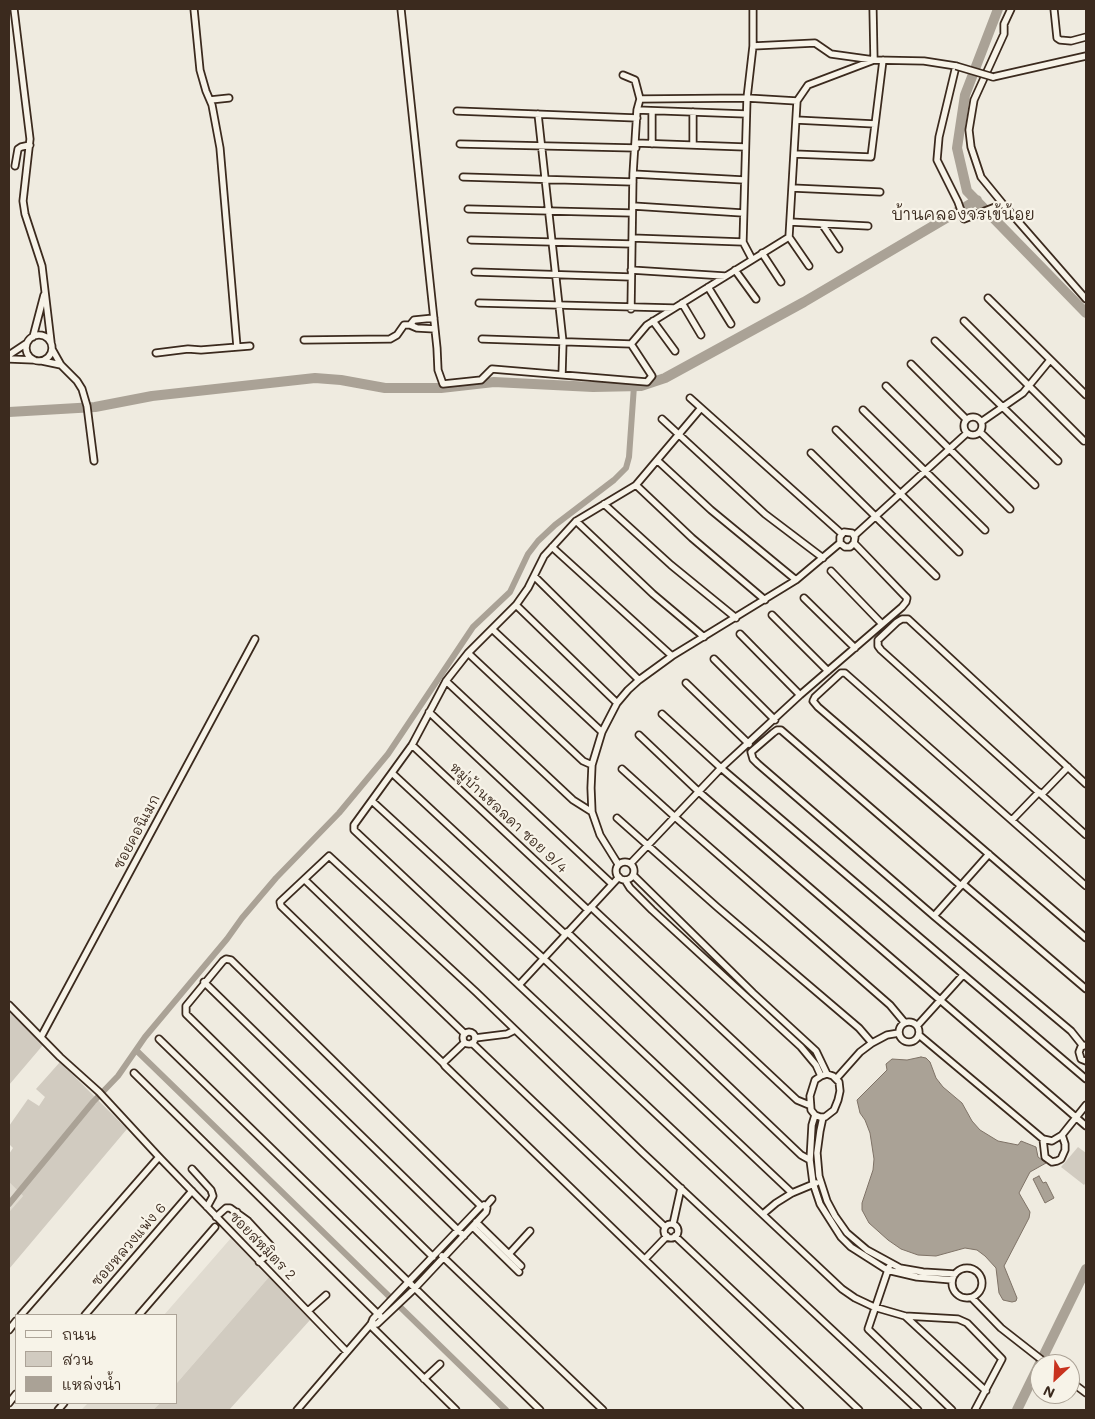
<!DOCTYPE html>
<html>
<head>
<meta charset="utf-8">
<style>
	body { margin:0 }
	#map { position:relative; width:1095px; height:1419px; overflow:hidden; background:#efebe0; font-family:Mali,"Playpen Sans Thai",sans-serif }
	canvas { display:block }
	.frame { position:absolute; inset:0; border:10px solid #3b2a1e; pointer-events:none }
	.legend { position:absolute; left:15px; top:1314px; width:162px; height:90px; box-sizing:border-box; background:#f7f3e8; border:1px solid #aca397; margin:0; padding:6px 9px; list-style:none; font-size:15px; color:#3b2a1e }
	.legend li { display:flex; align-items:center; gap:10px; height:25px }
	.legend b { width:25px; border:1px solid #aca397 }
	.north { position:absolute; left:1030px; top:1354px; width:50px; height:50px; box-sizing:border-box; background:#f7f3e8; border:1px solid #aca397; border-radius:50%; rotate:205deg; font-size:14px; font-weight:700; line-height:20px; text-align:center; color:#3b2a1e }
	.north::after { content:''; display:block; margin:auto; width:18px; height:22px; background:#c8321e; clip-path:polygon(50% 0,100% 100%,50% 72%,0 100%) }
</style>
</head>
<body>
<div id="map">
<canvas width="1095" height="1419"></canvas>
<div class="frame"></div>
<ul class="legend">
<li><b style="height:6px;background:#f7f3e8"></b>ถนน</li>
<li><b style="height:14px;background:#d1cbc0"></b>สวน</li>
<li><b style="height:14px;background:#aaa296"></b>แหล่งน้ำ</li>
</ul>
<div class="north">N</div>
</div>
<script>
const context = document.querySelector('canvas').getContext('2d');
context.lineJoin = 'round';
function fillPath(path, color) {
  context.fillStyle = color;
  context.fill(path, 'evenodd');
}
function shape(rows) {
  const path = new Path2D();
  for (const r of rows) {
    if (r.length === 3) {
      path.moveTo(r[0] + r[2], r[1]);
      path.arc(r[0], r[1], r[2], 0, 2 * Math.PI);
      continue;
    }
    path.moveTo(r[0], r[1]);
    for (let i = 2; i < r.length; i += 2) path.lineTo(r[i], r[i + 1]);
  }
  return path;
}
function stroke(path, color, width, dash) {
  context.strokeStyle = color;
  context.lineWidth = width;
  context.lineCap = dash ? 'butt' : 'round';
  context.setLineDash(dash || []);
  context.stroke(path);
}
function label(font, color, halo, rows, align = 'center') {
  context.font = font + ' Mali,"Playpen Sans Thai",sans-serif';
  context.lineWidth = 4.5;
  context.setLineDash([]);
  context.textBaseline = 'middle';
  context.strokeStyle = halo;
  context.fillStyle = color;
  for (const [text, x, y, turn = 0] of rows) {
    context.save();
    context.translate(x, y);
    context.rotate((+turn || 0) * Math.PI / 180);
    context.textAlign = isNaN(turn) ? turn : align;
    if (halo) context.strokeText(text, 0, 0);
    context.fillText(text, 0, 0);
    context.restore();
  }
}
fillPath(shape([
	[9,1182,23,1196,9,1212],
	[231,1238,269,1277,176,1384,176,1315,164,1315],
	[88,1403,160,1403,153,1410,81,1410]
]), '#e0dbd0');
fillPath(shape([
	[9,1011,43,1045,9,1085],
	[60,1062,127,1129,9,1269,9,1212,23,1196,9,1182,9,1154,13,1148,9,1144,9,1126,28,1099,39,1106,45,1097,36,1089],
	[1078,1147,1086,1153,1086,1182,1084,1185,1061,1167],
	[269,1277,310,1320,229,1410,153,1410,160,1403,176,1403,176,1384]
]), '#d1cbc0');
const water = shape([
	[921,1057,926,1058,930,1062,936,1078,943,1087,962,1103,972,1121,980,1130,998,1141,1018,1145,1021,1141,1036,1147,1038,1157,1046,1163,1030,1172,1019,1193,1030,1212,1029,1218,1004,1266,1017,1298,1016,1301,1012,1302,1003,1300,999,1293,996,1268,985,1256,977,1250,965,1248,936,1256,918,1255,901,1249,888,1240,869,1223,862,1210,862,1203,873,1170,874,1159,870,1133,865,1120,860,1113,857,1100,887,1070,886,1064,892,1059,907,1060,921,1057],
	[1039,1176,1043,1183,1046,1182,1054,1198,1045,1203,1033,1179,1039,1176]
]);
fillPath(water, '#aaa296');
stroke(water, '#7e7266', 1);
stroke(shape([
	[138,1052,506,1410],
	[9,1204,93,1102,118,1076,145,1037,227,939,242,918,276,878,339,813,388,754,473,627,510,592,528,554,538,541,555,525,614,480,626,468,629,457,634,386]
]), '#aaa296', 6);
stroke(shape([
	[998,9,965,95,957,148,967,191,1086,313],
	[9,412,95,407,152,396,315,378,341,380,385,388,441,388,494,382,593,387,641,386,665,378,804,302,977,200],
	[1017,1410,1086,1269]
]), '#aaa296', 10);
const street = shape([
	[14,9,30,139,23,201,25,214,42,266,51,342],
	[194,9,200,70,206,91,212,105,220,148,237,347],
	[401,9,437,348,438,370,443,384,481,380,492,369,647,382,652,376,631,344],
	[753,9,753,46,815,43,831,54,874,60,873,9],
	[1054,9,1057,38,1060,40,1071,41,1086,37],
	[623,75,635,80,640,99,747,98,753,46],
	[993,77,1086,56],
	[210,100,229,98],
	[637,110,746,114],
	[457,111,637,118],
	[538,114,563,342,562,375],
	[796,120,875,124],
	[636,143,745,147],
	[460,144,636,148],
	[652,144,652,111],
	[693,145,693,112],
	[794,154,871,157,883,60],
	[15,166,18,149,21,147,30,145],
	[633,174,744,180],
	[463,177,633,182],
	[792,188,880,192],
	[1003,204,981,177,971,147,969,130,974,100,1004,34,1004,24,1011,9],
	[633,206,743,213],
	[468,209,632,213],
	[790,222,868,226],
	[822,224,839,249],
	[632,238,743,242],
	[471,240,632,244],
	[762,253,781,282],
	[752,259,743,242,747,98,797,101],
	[809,266,789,237,797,101,808,85,874,60,924,61,956,66,939,137,937,160,958,202,964,219,1003,204,1086,299],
	[631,270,725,276],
	[735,270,756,299],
	[475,272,631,277],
	[708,287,731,324],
	[988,298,1086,395],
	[479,303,674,308],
	[682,303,701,335],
	[631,309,633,174,637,110,640,99],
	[653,321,675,351],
	[964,321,1084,441],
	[410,325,417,328,435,329],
	[39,348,13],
	[33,337,44,295],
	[482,339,631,344,647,325,789,237],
	[304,340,390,339,397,335,404,325,410,325,414,320,434,318],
	[935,341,1058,461],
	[52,349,61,365,77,381,82,389,87,406,94,461],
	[156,353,188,349,201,350,250,346],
	[9,355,27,343],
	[9,359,34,360],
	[42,361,61,365],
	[911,364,966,419],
	[886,386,1010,509],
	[690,398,842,534],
	[701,408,636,485,576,521,544,556,528,588,516,605,468,653,446,681,412,745,354,825,354,830,842,1289,855,1298,874,1307,905,1316,958,1319,967,1323,1002,1359,975,1410],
	[863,410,985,530],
	[973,426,9],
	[662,419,765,514,823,558],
	[981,422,1023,393,1050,360],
	[836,430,959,552],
	[980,432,1035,485],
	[811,453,936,576],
	[658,461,711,510,796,580],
	[636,485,692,538,765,600],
	[604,504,671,565,736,618],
	[576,521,653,594,704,637],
	[854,536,967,433],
	[552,547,672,656],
	[831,571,882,624],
	[534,576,639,680],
	[804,598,855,648],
	[516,605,617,703],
	[772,615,828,671],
	[492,629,602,732],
	[740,634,800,695],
	[468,653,583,761,592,765],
	[714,659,775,720],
	[446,681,573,800,592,812],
	[686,683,749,744],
	[429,712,612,884],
	[662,714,721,768,1086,1079],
	[639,735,699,792,1086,1126],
	[412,745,588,910],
	[622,769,675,817,890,1005,905,1023],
	[392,773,565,934],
	[1086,784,908,619,902,619,897,622,878,640,878,646,881,650,1086,835],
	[1042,794,1068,767],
	[372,801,543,958,792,1193],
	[617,818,717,907,859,1028,872,1043],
	[1012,820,1039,792],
	[625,871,9],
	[631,863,721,768,800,695,902,607,906,602,907,598,904,595,854,543,855,537,852,533,844,532,840,537,840,543,845,547,850,547,854,543],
	[618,864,600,835,592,812,591,788,592,765,602,732,617,703,628,690,639,680,672,656,796,580,840,543],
	[633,875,753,993,816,1051,827,1074],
	[305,880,465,1034],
	[625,880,630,888,652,910,801,1047,816,1065,821,1076],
	[963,884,1086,989],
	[961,886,781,730,777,730,773,733,751,752,753,759,758,764,934,916,1071,1031,1083,1046],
	[1086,886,845,673,841,673,815,697,813,701,818,707,1086,938],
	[591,907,797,1100,809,1105],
	[934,916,989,854],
	[567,932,801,1155,810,1160],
	[204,982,464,1236],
	[519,985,619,877],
	[9,1005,60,1057,99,1092,159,1157,347,1352],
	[909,1032,10],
	[917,1026,963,975],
	[469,1038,6],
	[919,1035,1043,1139,1052,1141,1062,1135,1086,1105],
	[41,1037,255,639],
	[475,1038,507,1034,515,1030],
	[159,1039,540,1410],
	[464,1043,443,1063,445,1066,800,1410],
	[472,1043,665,1227],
	[1086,1045,1081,1047,1079,1052,1081,1059,1086,1061],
	[443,1063,281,906,280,902,329,856,476,992,643,1153,918,1410],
	[134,1073,382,1318],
	[827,1074,833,1076,839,1082,840,1091,838,1100,834,1110,825,1117,820,1117,815,1115,811,1110,810,1096,815,1080,821,1076,827,1074],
	[836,1079,860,1052,872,1043,887,1035,899,1033],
	[815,1115,812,1125,810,1160,813,1183,820,1204,841,1237,851,1247,887,1270,917,1277,952,1280],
	[823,1117,820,1131,817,1153,819,1176,827,1201,835,1216,847,1233,867,1250,900,1268,923,1272,955,1274],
	[1043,1139,1045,1157,1052,1162,1057,1161,1061,1159,1065,1150,1065,1144,1062,1135],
	[192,1169,211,1190,213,1196,207,1207],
	[484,1205,487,1208,486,1212,414,1289,377,1324,371,1324,373,1319,481,1206,484,1205],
	[486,1206,492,1199],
	[237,1212,241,1223,269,1253],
	[763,1214,776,1203,792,1193,816,1183],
	[216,1217,226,1208,230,1208,248,1221,271,1246,269,1253,259,1262],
	[476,1222,521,1266],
	[673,1224,681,1188],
	[671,1231,7],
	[473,1227,519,1272],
	[675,1236,859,1410],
	[509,1254,530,1231],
	[442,1256,603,1410],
	[433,1257,186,1014,186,1006,223,961,226,959,231,960,481,1206],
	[646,1258,667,1236],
	[889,1267,868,1329,952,1410],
	[967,1283,15],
	[972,1298,1001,1328,1047,1364],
	[308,1311,326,1295],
	[21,1315,159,1157],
	[85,1315,192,1191],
	[139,1315,215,1227],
	[905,1316,986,1391],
	[370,1325,456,1410],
	[9,1330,16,1321],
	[424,1379,440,1364],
	[1070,1381,1086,1393],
	[9,1403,16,1394],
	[58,1410,64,1403],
	[297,1410,371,1324]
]);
stroke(street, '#3b2a1e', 9);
stroke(street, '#f7f3e8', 5.5);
const streetBridge = shape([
	[956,66,993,77]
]);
stroke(streetBridge, '#3b2a1e', 9, []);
stroke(streetBridge, '#f7f3e8', 5.5);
label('14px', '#3b2a1e', '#f7f3e8', [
	["หมู่บ้านชลลดา ซอย 9/4",508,818,43],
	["ซอยคอนิเมก",137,832,-62],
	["ซอยหลวงแพ่ง 6",129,1245,-49],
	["ซอยสหมิตร 2",262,1246,46]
]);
label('16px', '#3b2a1e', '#f7f3e8', [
	["บ้านคลองจรเข้น้อย",963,215]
]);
</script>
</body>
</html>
